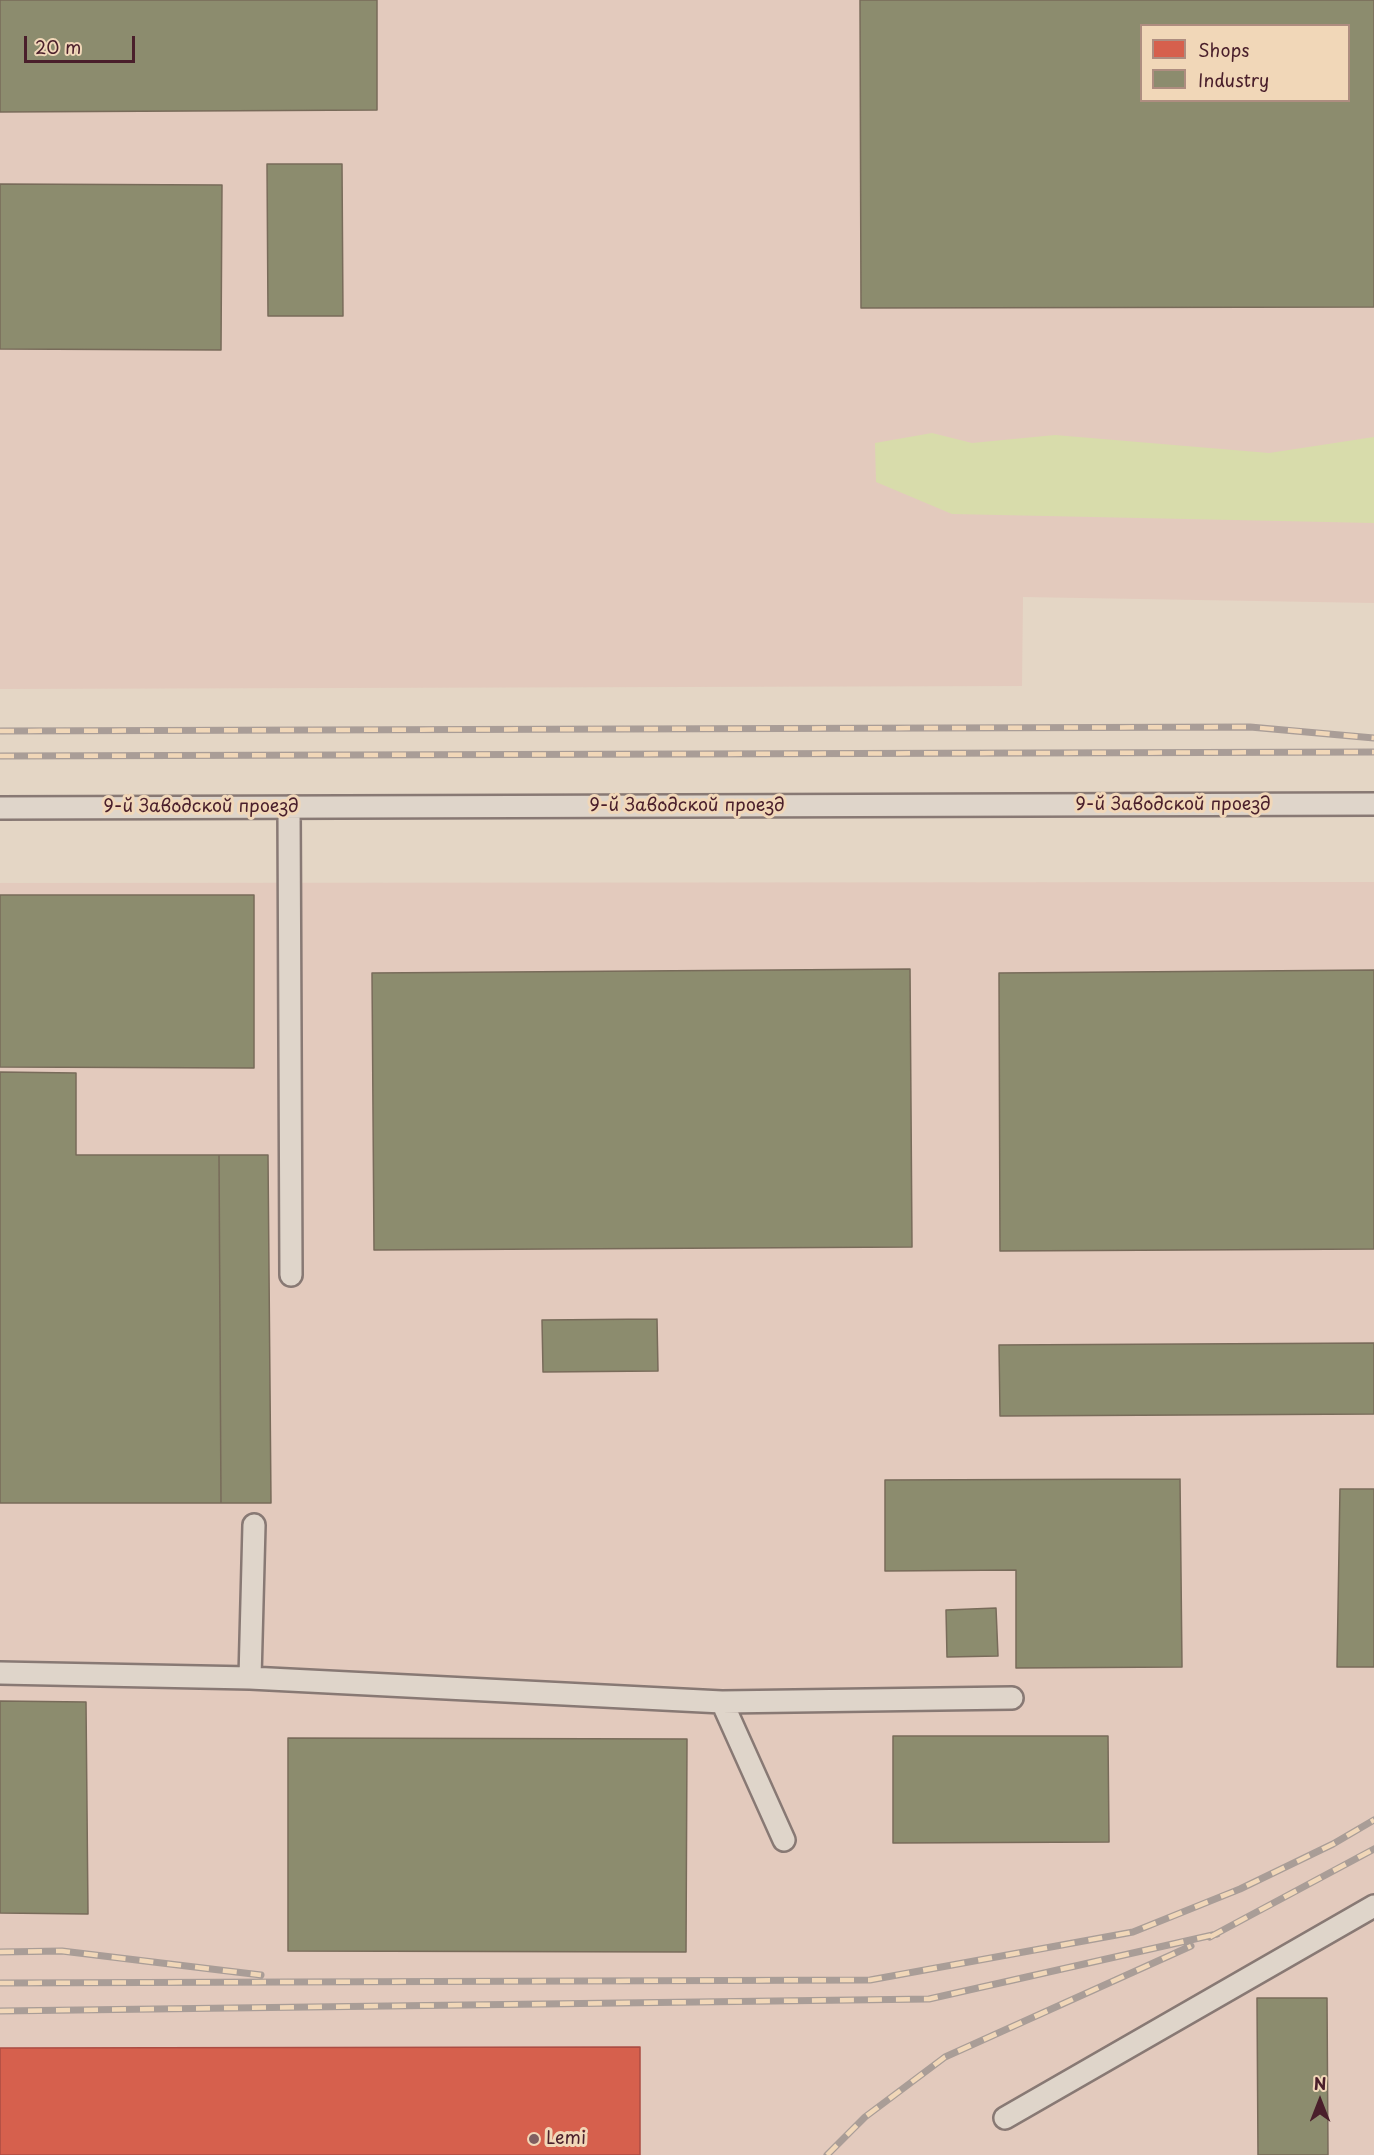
<!DOCTYPE html>
<html>
<head>
<meta charset="utf-8">
<style>
	body { margin:0 }
	#map { position:relative; width:1374px; height:2155px; overflow:hidden; background:#e4d6c5; font-family:"Playpen Sans",sans-serif }
	canvas { display:block }
	.legend { position:absolute; left:1140px; top:24px; width:210px; height:78px; box-sizing:border-box; background:#f1d7b8; border:2px solid #ae8d80; margin:0; padding:8px 10px; list-style:none; font-size:18px; color:#4a1f2b }
	.legend li { display:flex; align-items:center; gap:12px; height:30px }
	.legend b { width:30px; border:2px solid #ae8d80 }
	.north { position:absolute; left:1290px; top:2071px; width:60px; height:60px; -webkit-text-stroke:4px #f1d7b8; paint-order:stroke; rotate:0deg; font-size:16px; font-weight:700; line-height:24px; text-align:center; color:#4a1f2b }
	.north::after { content:''; display:block; margin:auto; width:21px; height:27px; background:#4a1f2b; clip-path:polygon(50% 0,100% 100%,50% 72%,0 100%) }
	.scale { position:absolute; left:24px; top:36px; width:111px; height:27px; box-sizing:border-box; border:3px solid #4a1f2b; border-top:0; padding-left:8px; font-size:18px; line-height:21px; white-space:nowrap; color:#4a1f2b; -webkit-text-stroke:4px #f1d7b8; paint-order:stroke }
</style>
</head>
<body>
<div id="map">
<canvas width="1374" height="2155"></canvas>
<ul class="legend">
<li><b style="height:16px;background:#d6604d"></b>Shops</li>
<li><b style="height:16px;background:#8c8c6e"></b>Industry</li>
</ul>
<div class="north">N</div>
<div class="scale">20 m</div>
</div>
<script>
const context = document.querySelector('canvas').getContext('2d');
context.lineJoin = 'round';
function fillPath(path, color) {
  context.fillStyle = color;
  context.fill(path, 'evenodd');
}
function shape(rows) {
  const path = new Path2D();
  for (const r of rows) {
    path.moveTo(r[0], r[1]);
    for (let i = 2; i < r.length; i += 2) path.lineTo(r[i], r[i + 1]);
  }
  return path;
}
function stroke(path, color, width, dash) {
  context.strokeStyle = color;
  context.lineWidth = width;
  context.lineCap = dash ? 'butt' : 'round';
  context.setLineDash(dash || []);
  context.stroke(path);
}
function label(font, color, halo, rows, align = 'center') {
  context.font = font + ' "Playpen Sans",sans-serif';
  context.lineWidth = 6;
  context.setLineDash([]);
  context.textBaseline = 'middle';
  context.strokeStyle = halo;
  context.fillStyle = color;
  for (const [text, x, y, turn = 0] of rows) {
    context.save();
    context.translate(x, y);
    context.rotate((+turn || 0) * Math.PI / 180);
    context.textAlign = isNaN(turn) ? turn : align;
    if (halo) context.strokeText(text, 0, 0);
    context.fillText(text, 0, 0);
    context.restore();
  }
}
fillPath(shape([
	[0,0,1374,0,1374,603,1023,597,1022,686,0,689],
	[1142,26,1348,26,1348,100,1142,100],
	[1374,882,1374,2155,0,2155,0,883]
]), '#e3cabd');
fillPath(shape([
	[932,433,972,443,1055,435,1269,453,1374,437,1374,523,952,514,876,482,875,443]
]), '#d8dcab');
const shops = shape([
	[640,2047,640,2155,0,2155,0,2048,640,2047]
]);
fillPath(shops, '#d6604d');
stroke(shops, '#ac4c43', 1.5);
const industry = shape([
	[0,0,377,0,377,110,0,112,0,0],
	[860,0,1374,0,1374,307,861,308,860,0],
	[1142,26,1348,26,1348,100,1142,100,1142,26],
	[267,164,342,164,343,316,268,316,267,164],
	[0,184,222,185,221,350,0,349,0,184],
	[0,895,254,895,254,1068,0,1067,0,895],
	[910,969,912,1247,374,1250,372,973,910,969],
	[1374,970,1374,1249,1000,1251,999,973,1374,970],
	[0,1072,76,1073,76,1155,219,1155,221,1503,0,1503,0,1072],
	[219,1155,268,1155,271,1503,221,1503,219,1155],
	[657,1319,658,1371,543,1372,542,1320,657,1319],
	[1374,1343,1374,1414,1000,1416,999,1345,1374,1343],
	[1180,1479,1182,1667,1016,1668,1016,1570,885,1571,885,1480,1180,1479],
	[1340,1489,1374,1489,1374,1667,1337,1667,1340,1489],
	[996,1608,998,1656,947,1657,946,1610,996,1608],
	[0,1701,86,1702,88,1914,0,1913,0,1701],
	[893,1736,1108,1736,1109,1842,893,1843,893,1736],
	[288,1738,687,1739,686,1952,288,1951,288,1738],
	[1257,1998,1327,1998,1328,2155,1258,2155,1257,1998]
]);
fillPath(industry, '#8c8c6e');
stroke(industry, '#786b5a', 1.5);
const lane = shape([
	[289,807,291,1275],
	[0,808,1374,804],
	[0,1673,250,1678,722,1702,1012,1698],
	[250,1678,254,1525],
	[722,1702,784,1840],
	[1005,2118,1374,1906]
]);
stroke(lane, '#887974', 26);
stroke(lane, '#dfd5ca', 21);
const rail = shape([
	[0,731,1250,727,1374,738],
	[0,756,1374,752],
	[1210,1937,1374,1849],
	[0,1952,62,1951,261,1975],
	[0,1983,870,1980,1133,1932,1240,1889,1333,1844,1374,1820],
	[0,2011,929,1999,1217,1934],
	[827,2155,865,2117,945,2057,1191,1946]
]);
stroke(rail, '#a99d97', 7);
stroke(rail, '#f1d7b8', 4.5, [14]);
for (const [x, y, r, color] of [
	[534,2139,6,"#805f61"]
]) {
  const dot = new Path2D();
  dot.arc(x, y, r, 0, 2 * Math.PI);
  context.fillStyle = color;
  context.fill(dot);
  stroke(dot, '#f1d7b8', 2);
}
label('18px', '#4a1f2b', '#f1d7b8', [
	["9-й Заводской проезд",1173,805],
	["9-й Заводской проезд",687,806],
	["9-й Заводской проезд",201,807]
]);
label('18px', '#4a1f2b', '#f1d7b8', [
	["Lemi",546,2139]
], 'left');
</script>
</body>
</html>
